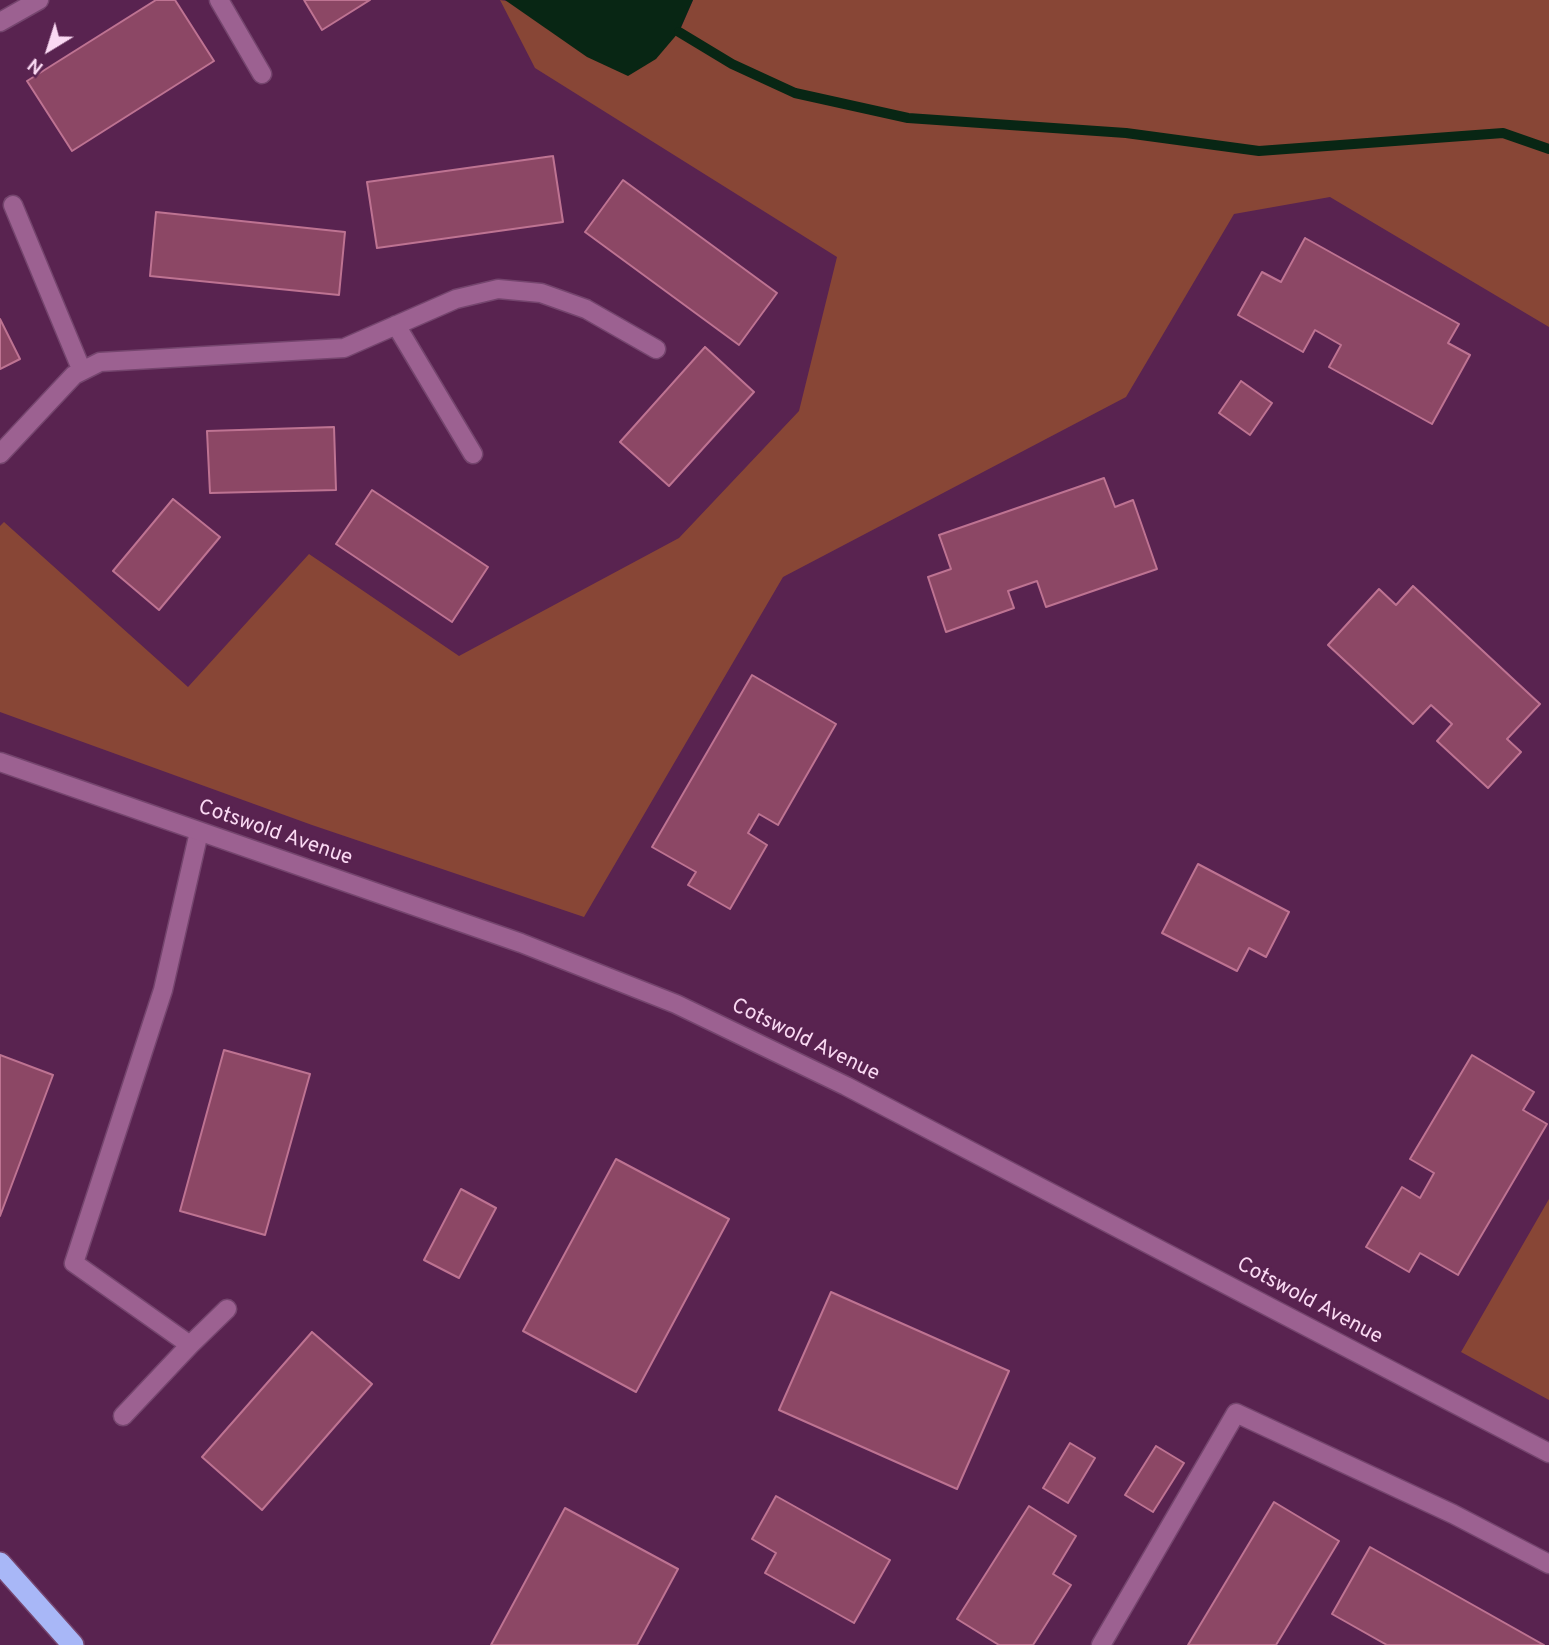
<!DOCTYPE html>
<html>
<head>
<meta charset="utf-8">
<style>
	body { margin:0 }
	#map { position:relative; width:1549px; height:1645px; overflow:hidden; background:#592350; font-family:Overpass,sans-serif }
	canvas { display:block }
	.north { position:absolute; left:14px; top:14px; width:70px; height:70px; -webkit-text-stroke:5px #592350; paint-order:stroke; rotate:218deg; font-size:19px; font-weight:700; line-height:28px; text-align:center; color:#fad9f3 }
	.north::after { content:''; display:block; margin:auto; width:24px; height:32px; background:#fad9f3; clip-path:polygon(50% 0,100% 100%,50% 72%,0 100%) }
</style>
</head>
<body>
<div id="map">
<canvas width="1549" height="1645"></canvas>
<div class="north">N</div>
</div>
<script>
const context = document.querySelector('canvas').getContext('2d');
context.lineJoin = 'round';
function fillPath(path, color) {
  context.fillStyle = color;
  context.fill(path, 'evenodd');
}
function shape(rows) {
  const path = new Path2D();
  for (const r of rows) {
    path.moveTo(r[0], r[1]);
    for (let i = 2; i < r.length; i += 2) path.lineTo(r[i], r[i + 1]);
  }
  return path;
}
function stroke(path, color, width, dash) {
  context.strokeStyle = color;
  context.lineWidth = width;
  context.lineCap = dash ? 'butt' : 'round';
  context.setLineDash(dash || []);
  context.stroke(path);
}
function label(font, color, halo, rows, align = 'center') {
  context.font = font + ' Overpass,sans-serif';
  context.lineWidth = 5;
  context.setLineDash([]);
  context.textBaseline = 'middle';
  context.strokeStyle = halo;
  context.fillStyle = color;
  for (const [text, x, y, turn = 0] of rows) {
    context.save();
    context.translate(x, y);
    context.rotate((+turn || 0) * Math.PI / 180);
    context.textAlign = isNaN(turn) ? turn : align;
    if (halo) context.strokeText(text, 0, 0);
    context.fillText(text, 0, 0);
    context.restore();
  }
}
fillPath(shape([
	[500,0,679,32,693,0,1549,0,1549,327,1330,197,1234,214,1126,397,783,577,584,917,312,825,0,712,0,526,4,522,188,687,309,554,459,656,679,538,799,411,837,257,535,68],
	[1549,1199,1549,1400,1461,1352]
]), '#884636');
fillPath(shape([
	[505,0,693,0,679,32,656,59,628,76,587,57]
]), '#082614');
stroke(shape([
	[679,32,732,64,795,93,908,118,1126,133,1259,151,1503,133,1549,149]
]), '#082614', 10);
const building = shape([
	[156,0,175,0,214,61,72,151,27,81,156,0],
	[304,0,370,0,322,30,304,0],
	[553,156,563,222,377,248,367,182,553,156],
	[623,180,777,293,739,345,585,232,623,180],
	[156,212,345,232,339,295,150,276,156,212],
	[1305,238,1459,324,1448,343,1470,355,1432,424,1329,367,1341,345,1315,330,1303,352,1238,315,1262,272,1281,282,1305,238],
	[0,319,20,359,0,369,0,319],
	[705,347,754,392,669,486,620,442,705,347],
	[1241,381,1272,403,1250,435,1219,413,1241,381],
	[334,427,336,490,210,493,207,431,334,427],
	[1104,478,1115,507,1133,500,1157,569,1046,607,1037,581,1008,591,1014,608,946,632,928,577,951,569,939,535,1104,478],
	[372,490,488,567,452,622,336,544,372,490],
	[173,499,220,537,159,610,113,571,173,499],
	[1413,586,1540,704,1507,739,1521,752,1488,788,1437,741,1452,724,1431,705,1413,724,1328,645,1379,589,1396,605,1413,586],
	[752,675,836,724,778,825,759,814,748,833,767,845,730,909,688,885,696,872,652,847,752,675],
	[1198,864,1289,912,1266,957,1249,948,1237,971,1162,933,1198,864],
	[224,1050,310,1074,265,1235,180,1211,224,1050],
	[0,1055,53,1075,0,1216,0,1055],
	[1472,1055,1534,1092,1523,1110,1547,1124,1458,1275,1420,1253,1409,1272,1366,1247,1402,1187,1420,1198,1434,1173,1410,1159,1472,1055],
	[616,1159,729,1219,636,1392,523,1331,616,1159],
	[461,1189,496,1208,459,1278,424,1260,461,1189],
	[831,1292,1009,1371,957,1489,779,1410,831,1292],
	[312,1332,372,1384,262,1510,202,1457,312,1332],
	[1070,1443,1095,1458,1068,1503,1043,1488,1070,1443],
	[1156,1446,1184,1463,1153,1512,1125,1495,1156,1446],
	[776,1496,890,1560,854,1623,765,1573,776,1553,752,1539,776,1496],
	[1274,1502,1339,1541,1276,1645,1188,1645,1274,1502],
	[1029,1506,1076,1536,1053,1574,1071,1585,1033,1645,999,1645,957,1619,1029,1506],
	[565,1508,678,1569,637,1645,491,1645,565,1508],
	[1370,1547,1544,1645,1387,1645,1332,1614,1370,1547]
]);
fillPath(building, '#8c4765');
stroke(building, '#be7392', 2);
const lane = shape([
	[219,0,262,74],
	[0,22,39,0],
	[13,205,82,371],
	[396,325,473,454],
	[0,454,74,375,100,362,344,348,456,299,498,289,541,293,586,309,656,349],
	[190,1345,227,1309],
	[123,1416,190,1345,74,1263,163,990,199,832],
	[1101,1645,1236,1413,1453,1514,1549,1564]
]);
const secondary = shape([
	[0,762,521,943,676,1004,846,1086,1549,1453]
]);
const highway = shape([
	[0,1563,73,1645]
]);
stroke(lane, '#75456e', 21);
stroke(secondary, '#75456e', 21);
stroke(highway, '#75456e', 24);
stroke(lane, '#9c6191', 18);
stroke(secondary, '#9c6191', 18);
stroke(highway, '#a8b7f7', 21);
label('21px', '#fad9f3', '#592350', [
	["Cotswold Avenue",275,834,19],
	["Cotswold Avenue",805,1041,26],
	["Cotswold Avenue",1309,1302,28]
]);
</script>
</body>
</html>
